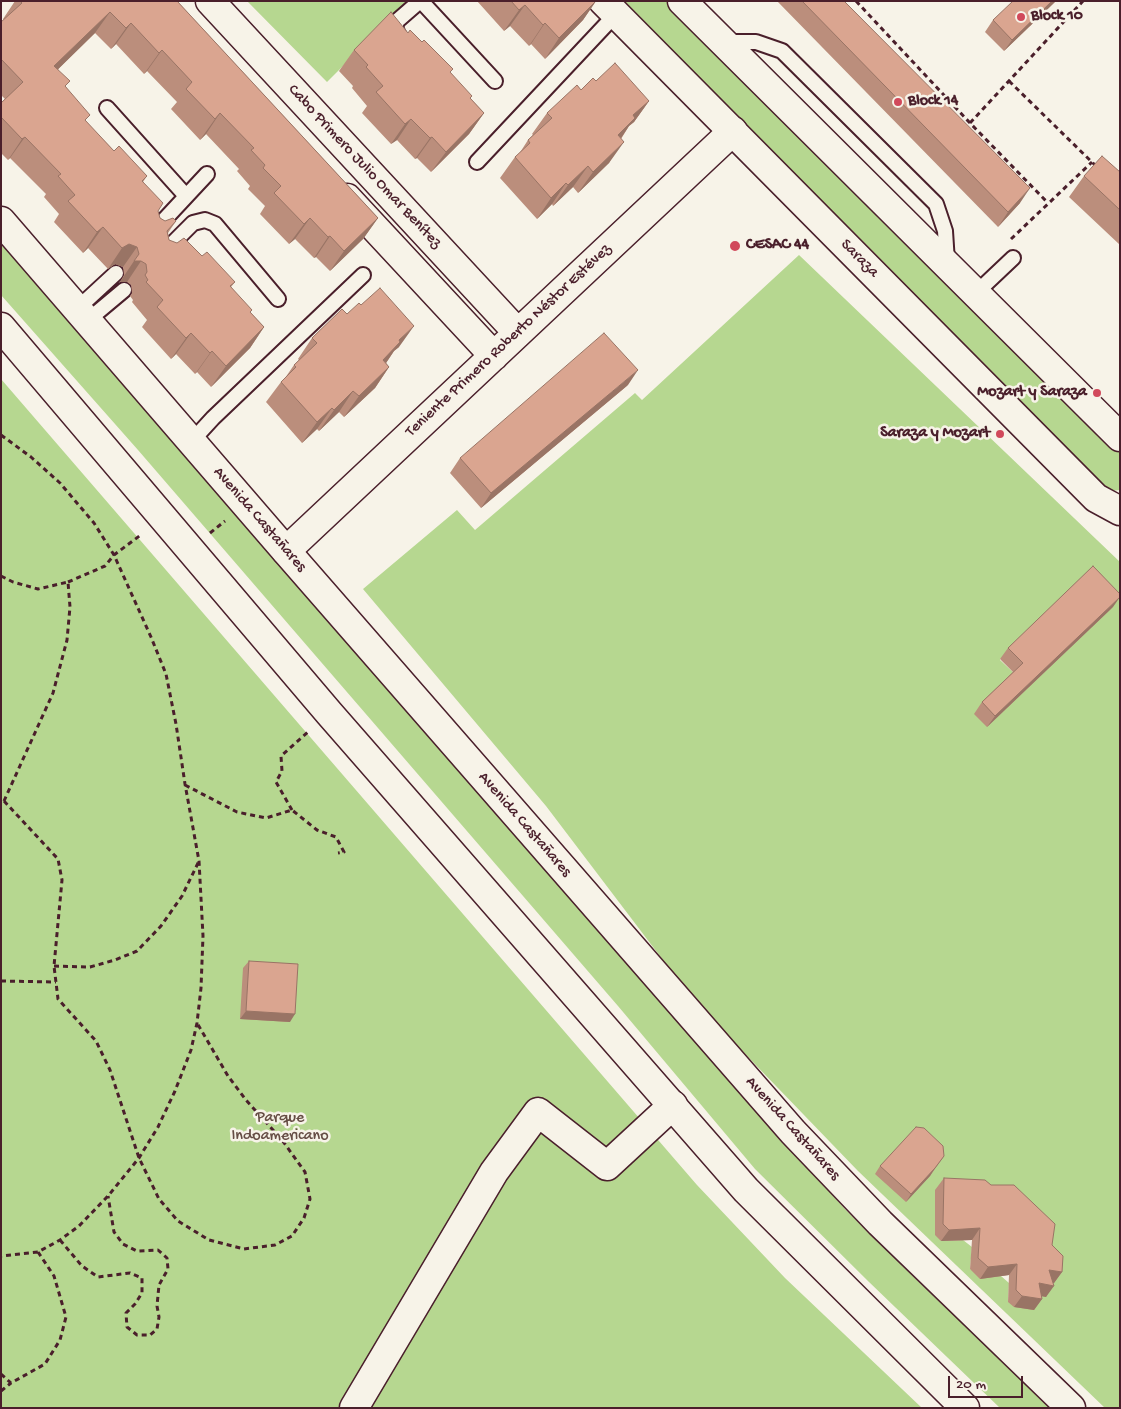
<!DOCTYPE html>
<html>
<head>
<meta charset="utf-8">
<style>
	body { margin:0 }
	#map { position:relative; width:1121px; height:1409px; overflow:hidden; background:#f7f3e8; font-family:"Gochi Hand",sans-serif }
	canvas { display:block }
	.frame { position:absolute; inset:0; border:2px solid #4a1f2b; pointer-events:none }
	.scale { position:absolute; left:948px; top:1376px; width:75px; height:22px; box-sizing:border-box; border:2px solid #4a1f2b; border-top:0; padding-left:6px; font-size:15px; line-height:18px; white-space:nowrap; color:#4a1f2b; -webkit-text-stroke:4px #f7f3e8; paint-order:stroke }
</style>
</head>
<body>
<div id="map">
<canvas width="1121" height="1409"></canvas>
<div class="frame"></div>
<div class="scale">20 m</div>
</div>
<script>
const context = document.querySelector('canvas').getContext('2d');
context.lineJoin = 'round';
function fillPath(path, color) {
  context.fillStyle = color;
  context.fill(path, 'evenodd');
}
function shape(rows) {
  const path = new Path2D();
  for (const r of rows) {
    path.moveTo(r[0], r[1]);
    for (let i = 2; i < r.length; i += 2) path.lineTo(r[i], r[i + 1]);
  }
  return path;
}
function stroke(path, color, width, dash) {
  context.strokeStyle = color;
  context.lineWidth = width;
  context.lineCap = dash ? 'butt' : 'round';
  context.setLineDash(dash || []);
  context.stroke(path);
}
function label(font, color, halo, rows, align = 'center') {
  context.font = font + ' "Gochi Hand",sans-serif';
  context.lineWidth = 5;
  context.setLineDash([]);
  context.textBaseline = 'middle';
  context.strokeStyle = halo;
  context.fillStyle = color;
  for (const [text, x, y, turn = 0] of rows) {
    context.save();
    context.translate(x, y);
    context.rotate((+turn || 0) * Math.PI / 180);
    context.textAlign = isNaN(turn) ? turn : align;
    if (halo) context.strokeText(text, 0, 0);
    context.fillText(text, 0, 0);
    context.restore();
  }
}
fillPath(shape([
	[247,1,408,1,327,82],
	[621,1,671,1,1120,452,1120,490,1110,491,1099,486],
	[1,234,745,1097,845,1209,919,1282,1052,1408,1000,1408,869,1282,755,1169,618,1006,138,450,1,295],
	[799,255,1120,562,1120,1408,1105,1408,858,1171,694,1001,546,806,363,589,457,510,475,530,635,393,642,400],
	[1113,607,1015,674,1000,660,1000,659],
	[935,1215,1041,1282,1008,1302,1009,1283,1001,1276,970,1269,972,1247,963,1240,941,1241],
	[1,379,697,1185,785,1278,922,1408,1,1408]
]), '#b6d790');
const lane = shape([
	[421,1,495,81],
	[399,36,395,28,397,21,420,1],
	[724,42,756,42,782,51,936,204,945,231,947,262],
	[107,108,186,196],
	[477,162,616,14],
	[152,233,207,174],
	[161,255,193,223,205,220,215,224,278,299],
	[976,293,1013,258],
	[77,309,116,273],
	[87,321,124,290],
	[191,442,213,418,363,275]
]);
const street = shape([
	[210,1,518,333],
	[347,198,494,356],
	[286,551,733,131],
	[354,1408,494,1172,538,1112,607,1166,673,1105]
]);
const secondary = shape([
	[603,1,1096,498,1120,511],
	[682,1,1120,437],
	[1,221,286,551,793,1132,880,1223,1071,1408],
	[1,327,329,713,746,1190,965,1408]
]);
stroke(lane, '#4a1f2b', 18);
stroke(street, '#4a1f2b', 31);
stroke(secondary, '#4a1f2b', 31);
stroke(shape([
	[856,1,970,123,1048,203],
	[1009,81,1098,168],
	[970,123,1083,1],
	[1011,239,1092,162],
	[1,435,31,457,60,483,94,523,114,555,151,637,166,674,176,724,185,784,199,861,203,936,201,988,197,1023,191,1050,175,1091,158,1127,139,1158,108,1196,79,1226,60,1240,38,1252,1,1256],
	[210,533,225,521],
	[1,576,13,582,38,589,68,582,70,607,67,640,53,693,4,801,1,802],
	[68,582,105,566,114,555,142,534],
	[185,785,237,812,266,818,292,810,317,830,336,837,344,852,338,853],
	[4,801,58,859,62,880,54,966,58,999,96,1041,110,1070,139,1158,159,1199,178,1221,209,1240,244,1249,275,1245,292,1236,304,1218,310,1199,305,1172,282,1140,246,1100,228,1076,197,1023],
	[292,810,276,782,282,771,281,756,309,731],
	[54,966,90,967,115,960,137,951,161,926,182,896,199,861],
	[1,981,56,982],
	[60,1240,82,1266,98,1277,130,1273,142,1278,142,1293,135,1304,126,1313,127,1327,137,1335,150,1335,157,1329,159,1317,157,1306,159,1285,168,1269,167,1258,158,1250,137,1251,123,1244,114,1232,108,1196],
	[1,1374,11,1383,45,1364,60,1340,66,1317,54,1276,38,1252],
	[1,1391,11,1383]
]), '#4a1f2b', 3, [5, 4]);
stroke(lane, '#f7f3e8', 14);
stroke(street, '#f7f3e8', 28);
stroke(secondary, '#f7f3e8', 28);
fillPath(shape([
	[15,1,177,1,378,218,363,239,330,271,316,257,314,258,295,239,289,244,260,214,265,206,248,189,250,186,237,171,239,169,206,134,200,140,171,109,177,102,147,71,144,74,116,44,111,49,95,33,58,69,66,87,86,122,114,151,147,176,143,182,158,211,160,218,165,221,176,221,168,233,169,240,202,256,235,282,231,287,250,312,264,327,250,348,211,387,197,372,195,374,176,354,171,359,142,327,147,320,132,302,133,300,130,296,132,293,131,285,127,282,120,282,124,275,123,267,115,264,108,269,88,248,83,253,54,222,59,214,44,197,46,194,10,158,8,160,1,153,1,103,5,99,1,95,1,22,4,20,3,19],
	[477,1,596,1,583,20,545,59,531,44,529,46,510,26,504,31],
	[777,1,844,1,1020,203,998,227],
	[1056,1,1004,51,985,32,993,20],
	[408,33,450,73,470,98,484,113,469,134,431,172,417,158,415,159,397,140,391,144,362,113,367,106,352,88,353,86,339,71,354,50],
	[596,81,649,101,634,122,629,126,621,139,609,163,578,193,573,187,553,206,552,204,537,219,500,178,515,157,519,154,528,140,533,135,532,134,547,113,581,90],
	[1120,172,1120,245,1069,197,1084,176],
	[347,314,399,347,394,351,386,363,389,367,375,388,344,417,339,412,319,431,317,429,302,443,266,402,281,382,285,378,294,365,299,360,298,359,312,338],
	[628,385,481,508,450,473,460,458],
	[1113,607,987,727,974,714,982,702,1013,672,1000,659,1008,648],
	[249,961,290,1022,240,1019,243,968],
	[944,1156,930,1176,906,1202,875,1174,880,1166],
	[944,1178,1052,1245,1062,1272,1054,1283,1053,1283,1046,1297,1041,1296,1042,1299,1034,1310,1014,1307,1008,1302,1009,1275,980,1279,970,1269,972,1240,941,1241,935,1235,935,1190]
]), '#bb8e7c');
fillPath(shape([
	[596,1,583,20,545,59,559,38],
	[1052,1,1056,1,1004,51,1012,40],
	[525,5,510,26,504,31,519,10],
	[110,12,95,33,40,87,54,66],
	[131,23,116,44,111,49,126,28],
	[545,23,531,44,529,46,543,25],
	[162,50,147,71,144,74,159,53],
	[649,101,634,122,629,126,621,138,618,135,633,115],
	[220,113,206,134,200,140,215,119],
	[484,113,469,134,431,172,446,152],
	[411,119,397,140,391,144,405,124],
	[25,137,10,158,8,160,22,139],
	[432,137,417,158,415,159,430,138],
	[624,142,609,163,578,193,593,172],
	[588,166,573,187,553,206,568,185],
	[566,183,552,204,537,219,551,198],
	[1030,188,1020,203,998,227,1008,212],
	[310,218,295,239,289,244,304,224],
	[378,218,363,239,330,271,344,251],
	[103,227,88,248,83,253,97,232],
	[330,236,316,257,314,258,328,237],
	[129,244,137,247,123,267,115,264,108,269,122,248],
	[134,261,141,261,127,282,120,282],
	[414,326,399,347,394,351,386,363,383,360,399,340],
	[264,327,250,348,211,387,226,366],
	[191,333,176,354,171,359,186,338],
	[212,351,197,372,195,374,210,353],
	[389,367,375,388,344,417,359,396],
	[638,370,628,385,481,508,491,493],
	[353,391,339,412,319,431,334,410],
	[332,408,317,429,302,443,317,422],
	[1120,597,1113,607,987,727,995,716],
	[246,1011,295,1014,290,1022,240,1019],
	[935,1168,930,1176,906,1202,911,1194],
	[980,1228,972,1240,941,1241,949,1230],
	[1017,1264,1009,1275,980,1279,988,1267],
	[1049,1270,1062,1272,1054,1283,1041,1282],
	[1039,1283,1054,1286,1046,1297,1031,1294],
	[1022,1296,1042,1299,1034,1310,1014,1307]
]), '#997465');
const building = shape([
	[20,1,177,1,378,218,344,251,330,236,328,237,310,218,304,224,274,193,281,186,263,168,265,165,251,150,254,148,220,113,215,119,186,89,192,82,162,50,159,53,131,23,126,28,110,12,54,66,70,81,65,86,90,115,85,120,114,151,119,146,147,176,142,181,163,203,158,211,160,218,165,221,173,218,176,221,167,231,169,240,177,243,184,238,202,256,207,252,235,282,230,286,252,310,250,312,264,327,226,366,212,351,210,353,191,333,186,338,157,307,163,300,146,282,148,280,145,275,147,272,146,264,141,261,134,261,139,254,137,247,129,244,122,248,103,227,97,232,68,201,75,195,58,176,61,174,25,137,22,139,1,117,1,103,23,82,1,59,1,22,22,3,20,1],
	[511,1,596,1,559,38,545,23,543,25,525,5,519,10,511,1],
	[802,1,844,1,1030,188,1008,212,802,1],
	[1013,1,1052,1,1012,40,993,20,1013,1],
	[391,12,408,33,410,30,422,42,424,40,453,69,450,72,472,96,470,98,484,113,446,152,432,137,430,138,411,119,405,124,376,92,383,86,366,67,368,65,354,50,391,12],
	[615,63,649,101,633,115,635,118,618,135,624,142,593,172,588,166,568,185,566,183,551,198,515,157,530,143,528,140,552,118,547,113,577,85,581,90,593,78,596,81,615,63],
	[1102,156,1120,172,1120,210,1084,176,1102,156],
	[380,288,414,326,399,340,400,342,383,360,389,367,359,396,353,391,334,410,332,408,317,422,281,382,296,367,294,365,317,343,312,338,342,309,347,314,359,303,361,305,380,288],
	[604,333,638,370,491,493,460,458,604,333],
	[1093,566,1120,594,1120,597,995,716,982,702,1023,663,1008,648,1093,566],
	[249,961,298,964,295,1014,246,1011,249,961],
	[916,1127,924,1128,943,1146,944,1156,935,1168,911,1194,880,1166,916,1127],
	[944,1178,985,1180,991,1185,1014,1185,1055,1224,1052,1245,1063,1256,1062,1272,1049,1270,1054,1286,1039,1283,1042,1299,1022,1296,1016,1290,1017,1264,988,1267,978,1258,980,1228,949,1230,943,1224,944,1178]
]);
fillPath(building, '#daa590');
stroke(building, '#997465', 1);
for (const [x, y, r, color] of [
	[1021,17,5,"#d1495b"],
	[898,102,5,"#d1495b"],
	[735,246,6,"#d1495b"],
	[1097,393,5,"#d1495b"],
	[1000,434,5,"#d1495b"]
]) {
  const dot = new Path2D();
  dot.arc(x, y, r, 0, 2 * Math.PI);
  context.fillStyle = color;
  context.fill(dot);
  stroke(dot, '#f7f3e8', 2);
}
label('bold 16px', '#4a1f2b', '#f7f3e8', [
	["Block 10",1031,17],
	["Block 14",908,102],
	["CESAC 44",746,246],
	["Mozart y Saraza",1087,393,"right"],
	["Saraza y Mozart",990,434,"right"]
], 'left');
label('16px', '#4a1f2b', '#f7f3e8', [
	["Cabo Primero Julio Omar Benítez",364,167,47],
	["Saraza",859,259,45],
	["Teniente Primero Roberto Néstor Estévez",509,341,-43],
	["Avenida Castañares",259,520,49],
	["Avenida Castañares",524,825,49],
	["Avenida Castañares",792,1129,48]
]);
label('16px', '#654d44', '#f7f3e8', [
	["Parque",280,1119],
	["Indoamericano",280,1137]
]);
</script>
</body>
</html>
